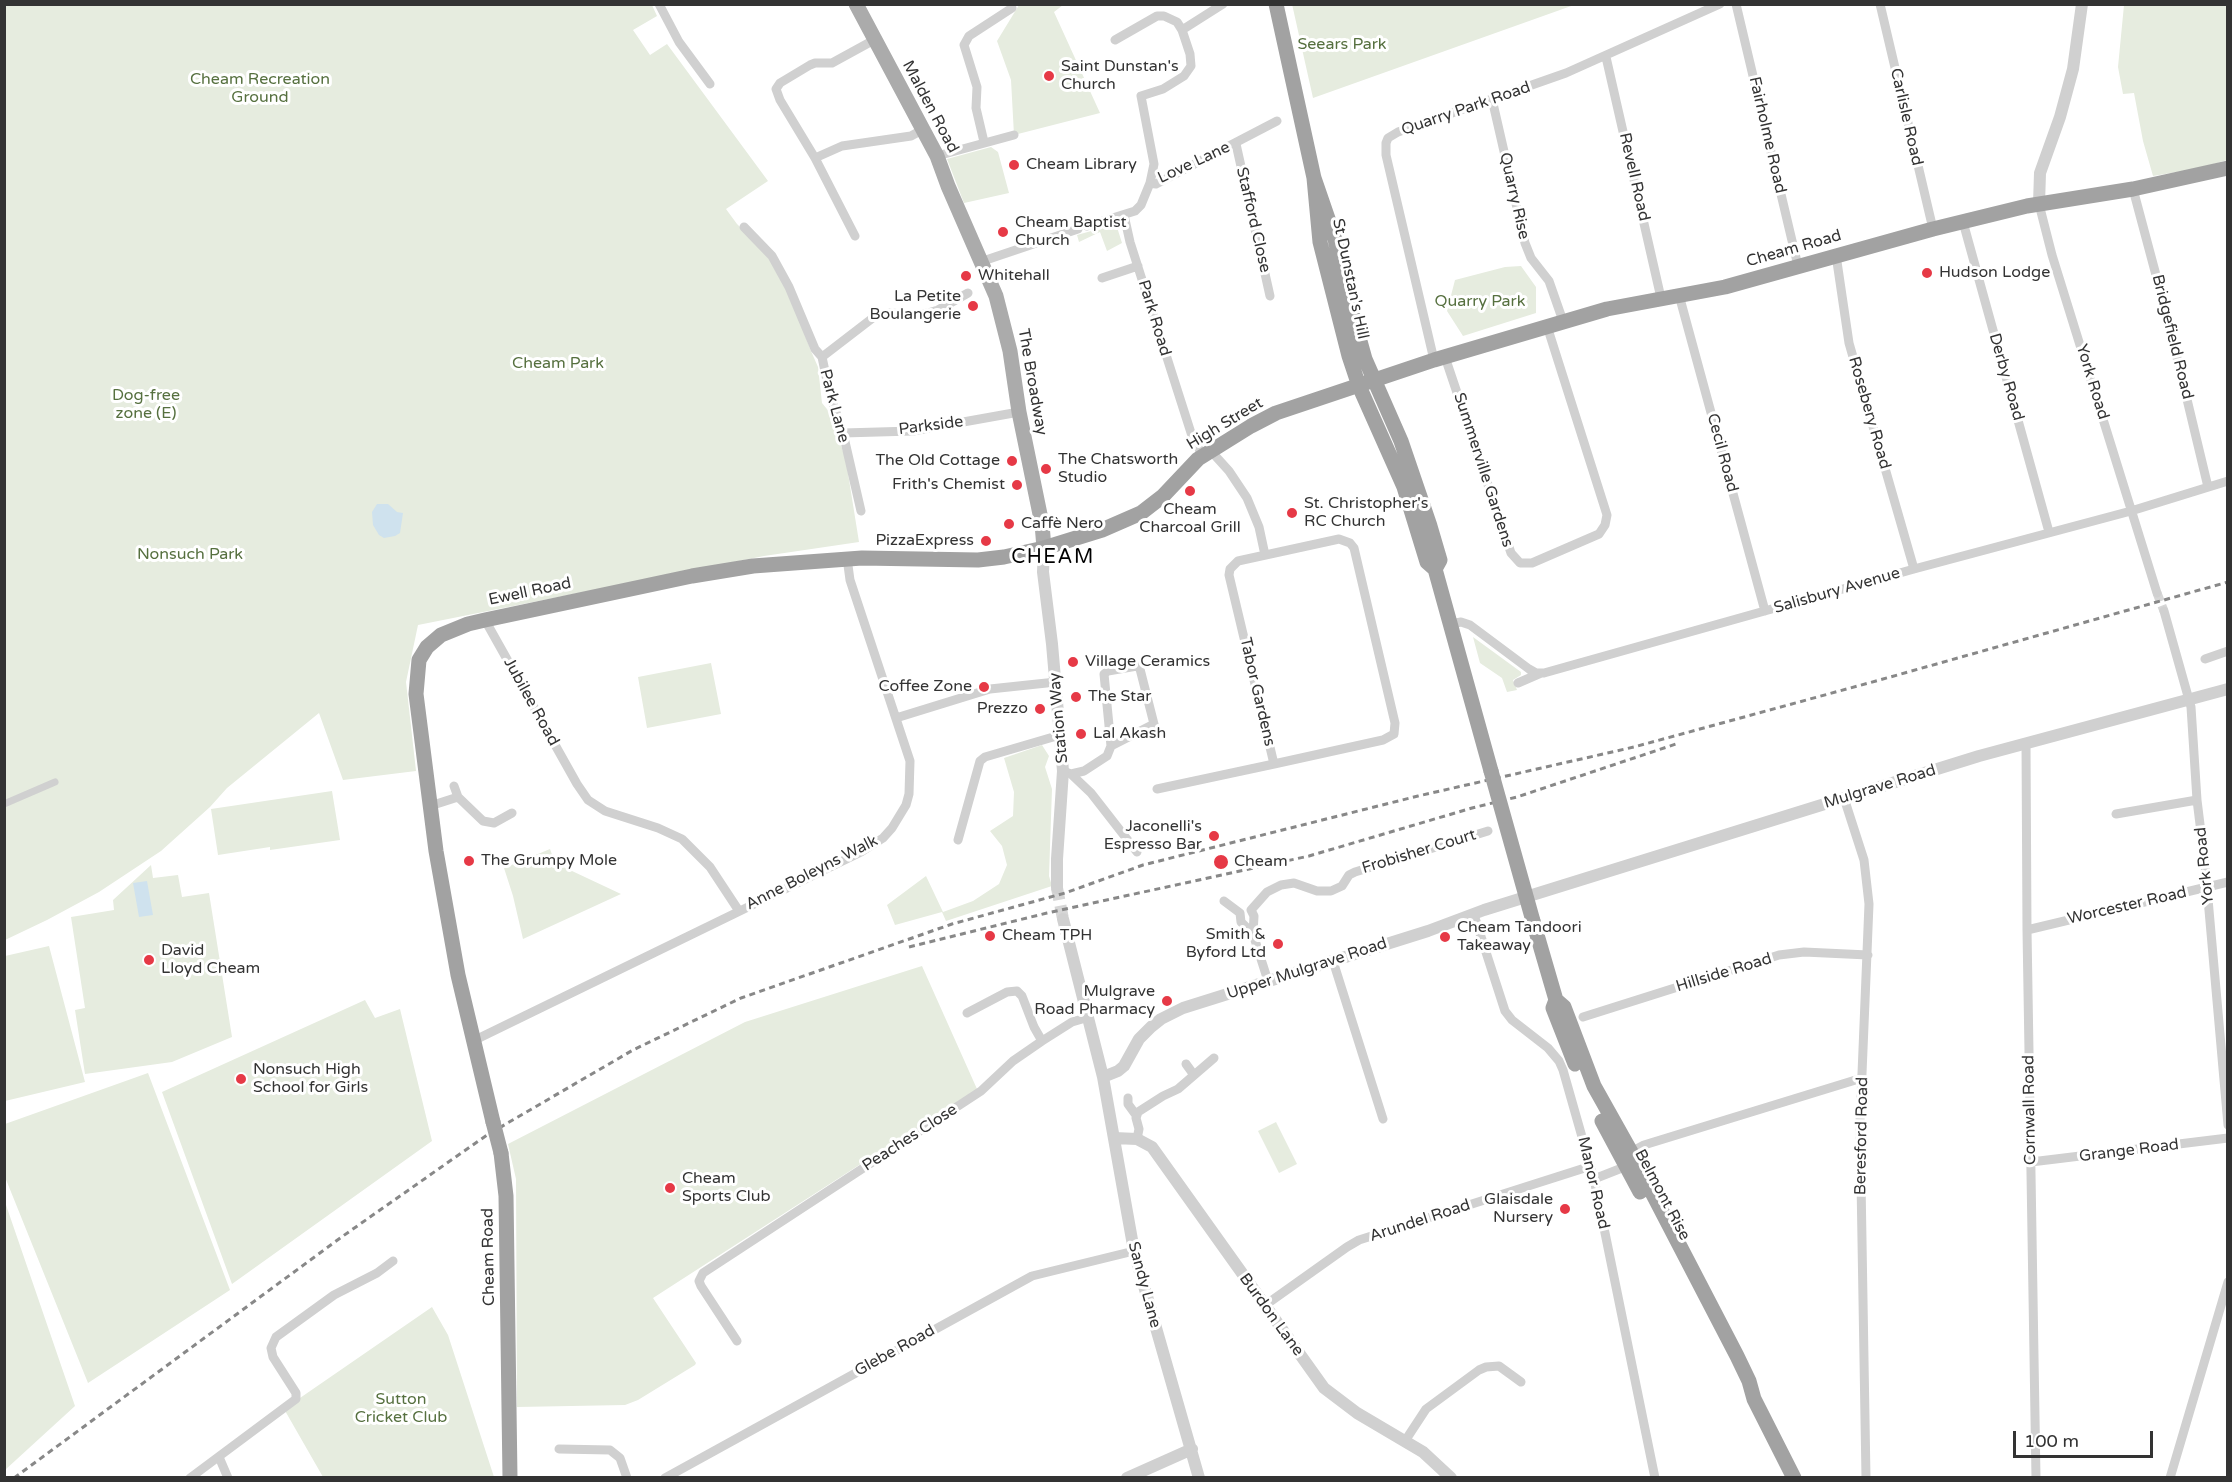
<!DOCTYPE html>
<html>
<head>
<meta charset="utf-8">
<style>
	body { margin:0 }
	#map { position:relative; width:2232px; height:1482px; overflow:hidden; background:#fff; font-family:"Varela Round",sans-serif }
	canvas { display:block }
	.frame { position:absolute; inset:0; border:6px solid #333; pointer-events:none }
	.scale { position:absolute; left:2013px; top:1431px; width:140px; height:27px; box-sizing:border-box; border:3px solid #333; border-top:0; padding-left:8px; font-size:18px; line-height:21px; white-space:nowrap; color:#333; -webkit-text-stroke:4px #fff; paint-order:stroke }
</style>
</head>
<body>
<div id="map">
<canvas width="2232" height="1482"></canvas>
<div class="frame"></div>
<div class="scale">100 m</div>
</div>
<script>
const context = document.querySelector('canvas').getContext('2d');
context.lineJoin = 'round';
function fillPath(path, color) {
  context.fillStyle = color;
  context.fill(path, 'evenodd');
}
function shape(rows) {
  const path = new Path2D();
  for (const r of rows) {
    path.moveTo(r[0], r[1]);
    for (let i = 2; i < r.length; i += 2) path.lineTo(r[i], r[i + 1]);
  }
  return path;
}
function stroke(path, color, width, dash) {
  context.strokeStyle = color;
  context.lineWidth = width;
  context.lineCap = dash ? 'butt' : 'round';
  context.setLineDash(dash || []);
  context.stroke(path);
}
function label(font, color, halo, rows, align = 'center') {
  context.font = font + ' "Varela Round",sans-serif';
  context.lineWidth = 6;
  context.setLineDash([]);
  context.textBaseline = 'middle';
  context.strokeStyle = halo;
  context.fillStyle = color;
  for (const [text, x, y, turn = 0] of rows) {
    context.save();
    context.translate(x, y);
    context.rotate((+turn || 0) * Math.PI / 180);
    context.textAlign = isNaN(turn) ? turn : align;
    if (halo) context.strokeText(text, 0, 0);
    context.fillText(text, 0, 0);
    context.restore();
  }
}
fillPath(shape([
	[1292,4,1574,4,1574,5,1313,98],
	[4,5,652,5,657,16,633,30,650,55,667,44,768,181,726,209,737,224,763,250,784,282,811,351,818,367,822,403,831,414,846,461,859,542,764,556,418,625,406,682,416,771,343,780,319,713,227,788,210,807,161,851,99,892,47,920,5,940],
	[1019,5,1063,5,1054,12,1100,113,1014,135,1011,80,997,41],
	[2124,5,2227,5,2227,160,2201,168,2153,176,2143,141,2134,93,2123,94,2118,67],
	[991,147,998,152,1009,193,964,203,947,159],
	[1116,224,1122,243,1107,251,1100,232,1079,242,1077,235],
	[1521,266,1536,287,1536,313,1463,336,1447,311,1455,280,1505,267],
	[1473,637,1521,672,1521,675,1513,680,1517,690,1507,692,1502,678,1480,663],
	[711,663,721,714,647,728,638,677],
	[1042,745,1049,756,1045,767,1052,789,1049,876,1052,886,946,921,942,912,895,925,887,905,926,876,943,912,973,901,999,884,1007,865,1002,846,990,831,1013,816,1014,792,1004,758],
	[332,791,340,840,270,850,270,847,218,855,211,809],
	[550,849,555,863,621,894,523,939,513,896,504,868],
	[151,865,153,878,178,875,182,897,209,893,232,1037,172,1062,85,1074,75,1010,85,1008,71,917,114,910,113,900],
	[49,946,85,1082,5,1101,5,956],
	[922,966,977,1089,653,1298,696,1363,695,1365,638,1400,625,1405,517,1407,516,1179,508,1144,745,1022],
	[365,1000,375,1018,400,1009,432,1141,232,1284,162,1092],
	[148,1073,230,1290,88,1383,5,1177,5,1124],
	[1276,1122,1297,1164,1279,1173,1258,1131],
	[5,1202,75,1406,5,1470,4,1470],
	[432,1307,448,1335,494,1477,323,1477,284,1409]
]), '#e6ecdf');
fillPath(shape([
	[377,504,388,504,397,512,403,513,400,533,395,536,384,538,379,535,373,525,372,512],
	[147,881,153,915,139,917,133,883]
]), '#cfe2ee');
stroke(shape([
	[2157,593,2164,611]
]), '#d6d6d6', 9, [9, 4.5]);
stroke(shape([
	[1057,888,1063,919]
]), '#d6d6d6', 12, [12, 6]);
stroke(shape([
	[4,804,55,782]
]), '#d0d0d0', 7);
stroke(shape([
	[659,4,679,42,710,84],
	[1736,4,1798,266],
	[1880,4,1933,229],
	[1182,30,1223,4],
	[874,40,832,63,815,63,810,65,780,83,776,89,780,100,815,158,842,146,911,136,922,130],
	[1115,40,1157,16,1164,16,1177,22,1182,30,1190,54,1191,66,1184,76,1163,89,1141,96,1154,164,1150,183],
	[1606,57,1661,298],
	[1492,99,1525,243,1531,258,1549,281,1563,321],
	[984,142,976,108,977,87,964,45,969,36,1012,8],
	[1236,144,1270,296],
	[937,156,1014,135],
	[815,158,855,236],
	[2133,189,2168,320,2208,487],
	[2039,204,2052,255,2157,593],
	[1124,215,1130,242,1192,436,1202,455],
	[1963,222,2049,532],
	[1087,226,1135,211,1141,205,1150,183,1156,184,1277,121],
	[744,227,772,256,789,287,815,349,822,357],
	[1836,255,1849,343,1914,569],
	[980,262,1078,229],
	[1102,278,1138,266],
	[1679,295,1765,611],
	[1445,357,1511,553,1520,563,1532,563,1599,534,1605,525,1607,515,1547,326],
	[1434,360,1386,155,1386,143,1388,138,1398,132,1566,73,1720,4],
	[843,433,913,431,1019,412],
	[1210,450,1229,471,1247,498,1259,527,1265,555],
	[861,511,843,433,830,395,822,357,874,317,890,313,919,315,928,313,938,310,968,293],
	[1339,539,1350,543,1354,548,1395,723,1394,734,1383,740,1274,764,1229,575,1230,569,1238,561,1339,539],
	[2164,611,2191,707,2197,800,2205,865,2228,1125],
	[485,620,577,784,588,800,605,811,658,828,682,839,710,867,739,911],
	[1451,624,1461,622,1470,625,1529,669,1536,673,1544,673,1914,569,2131,511,2228,481],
	[2205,659,2228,651],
	[1518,683,1541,673],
	[896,718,990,689,1056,682],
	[2026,743,2027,930,2036,1478],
	[1063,771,1071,774,1084,771,1107,756,1111,746,1154,724,1140,669,1137,666,1108,671,1104,674,1111,746],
	[1071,774,1091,793,1137,852],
	[454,786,458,797],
	[1157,789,1274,764],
	[1844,798,1864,860,1869,904,1860,1122,1866,1478],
	[430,806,458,797,483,821,494,823,512,813],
	[2116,814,2197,800],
	[958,840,980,761,985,757,1060,735],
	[1224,901,1240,913,1241,922,1253,934,1268,981],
	[1251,910,1267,892,1281,885,1294,883,1317,891,1331,891,1342,886,1349,875,1355,872,1488,831],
	[1251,910,1254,916,1253,934],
	[1474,915,1505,1011,1512,1020,1548,1048,1559,1061,1563,1070,1594,1179,1655,1478],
	[2027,930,2228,882],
	[1333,961,1383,1119],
	[967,1013,1007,992,1017,991,1022,996,1034,1027,1042,1041],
	[1583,1017,1779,955,1804,952,1868,955],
	[475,1040,861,852,883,838,892,828,906,805,909,794,910,761,850,580,847,558],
	[1186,1064,1194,1075],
	[1128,1098,1128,1104,1136,1115],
	[1137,1139,1139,1129,1136,1118,1138,1112,1163,1096,1178,1089,1214,1058],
	[1631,1152,1644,1145,1862,1078],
	[2031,1162,2228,1138],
	[1594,1179,1627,1166],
	[1264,1306,1347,1247,1359,1240,1591,1166],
	[737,1341,701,1286,699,1281,703,1273,981,1091,1013,1061,1042,1041,1072,1022,1089,1017],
	[1405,1441,1426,1409,1479,1370,1486,1367,1499,1366,1521,1382],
	[559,1449,610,1450,620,1458,627,1478],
	[219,1457,228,1478],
	[190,1478,296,1399,296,1393,273,1357,271,1348,276,1337,334,1295,377,1273,393,1261],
	[665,1478,1032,1276,1134,1251],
	[2170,1478,2228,1282]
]), '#d0d0d0', 9);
stroke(shape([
	[2039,204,2040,173,2060,117,2073,69,2082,4],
	[1044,548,1043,572,1052,644,1063,771,1057,859,1057,888],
	[1063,919,1103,1077,1134,1251,1199,1478],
	[1103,1077,1118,1071,1124,1066,1139,1039,1151,1027,1161,1019,1183,1008,1428,931,1484,910,1979,756,2228,689],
	[1114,1138,1137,1139,1152,1147,1324,1388,1357,1413,1423,1452,1451,1478],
	[1127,1478,1192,1449]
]), '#d0d0d0', 12);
stroke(shape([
	[856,4,937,156,948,186,996,296,1010,351,1019,412,1042,524,1044,548]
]), '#ababab', 15);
stroke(shape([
	[1276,4,1314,178,1335,239,1346,291,1365,359,1401,441,1430,526,1440,560,1435,569],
	[1314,178,1320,242,1349,356,1359,386,1404,487,1427,562,1435,569,1491,771],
	[1533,921,1556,1000,1553,1008,1575,1064],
	[1556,1000,1564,1007,1594,1086,1631,1152,1737,1356,1749,1381,1754,1399,1794,1478],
	[1602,1121,1640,1192],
	[493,1122,458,975,436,851,416,694,419,660,427,647,441,635,468,624,485,620,692,576,753,566,862,558,978,560,1004,557,1044,548,1102,530,1141,513,1163,496,1198,459,1251,426,1276,413,1434,360,1607,309,1725,287,1933,229,2027,206,2133,189,2228,168],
	[501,1153,506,1196,510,1478]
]), '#a2a2a2', 15);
stroke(shape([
	[909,947,1047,913,1309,856,1472,808,1517,797,1679,743],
	[14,1478,343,1236,487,1135,633,1050,741,998,952,924,1065,893,1143,865,1418,796,1634,747,1876,681,2228,582]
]), '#888', 3, [6, 4.5]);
stroke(shape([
	[1491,771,1533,921],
	[493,1122,501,1153]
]), '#a2a2a2', 15);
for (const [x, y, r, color] of [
	[1049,76,6,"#e63946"],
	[1014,165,6,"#e63946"],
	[1003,232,6,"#e63946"],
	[1927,273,6,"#e63946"],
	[966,276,6,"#e63946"],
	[973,306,6,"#e63946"],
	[1012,461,6,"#e63946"],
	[1046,469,6,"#e63946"],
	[1017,485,6,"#e63946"],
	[1190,491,6,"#e63946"],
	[1292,513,6,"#e63946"],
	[1009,524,6,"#e63946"],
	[986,541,6,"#e63946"],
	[1073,662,6,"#e63946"],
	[984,687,6,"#e63946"],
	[1076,697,6,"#e63946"],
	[1040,709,6,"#e63946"],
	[1081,734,6,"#e63946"],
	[1214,836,6,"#e63946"],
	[469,861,6,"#e63946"],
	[1221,862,8,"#e63946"],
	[990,936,6,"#e63946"],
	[1445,937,6,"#e63946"],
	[1278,944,6,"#e63946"],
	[149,960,6,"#e63946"],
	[1167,1001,6,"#e63946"],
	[241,1079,6,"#e63946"],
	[670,1188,6,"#e63946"],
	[1565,1209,6,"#e63946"]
]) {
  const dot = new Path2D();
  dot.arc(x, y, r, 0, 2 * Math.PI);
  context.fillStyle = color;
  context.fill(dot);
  stroke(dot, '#fff', 2);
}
label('16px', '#56703f', '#fff', [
	["Seears Park",1342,45],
	["Cheam Recreation",260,80],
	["Ground",260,98],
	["Quarry Park",1480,302],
	["Cheam Park",558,364],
	["Dog-free",146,396],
	["zone (E)",146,414],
	["Nonsuch Park",190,555],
	["Sutton",401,1400],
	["Cricket Club",401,1418]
]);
label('16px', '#333', '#fff', [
	["Saint Dunstan's",1061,67],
	["Church",1061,85],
	["Cheam Library",1026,165],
	["Cheam Baptist",1015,223],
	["Church",1015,241],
	["Hudson Lodge",1939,273],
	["Whitehall",978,276],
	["La Petite",961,297,"right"],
	["Boulangerie",961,315,"right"],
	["The Chatsworth",1058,460],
	["Studio",1058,478],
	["The Old Cottage",1000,461,"right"],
	["Frith's Chemist",1005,485,"right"],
	["St. Christopher's",1304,504],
	["RC Church",1304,522],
	["Cheam",1190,510,"center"],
	["Charcoal Grill",1190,528,"center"],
	["Caffè Nero",1021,524],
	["PizzaExpress",974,541,"right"],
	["Village Ceramics",1085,662],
	["Coffee Zone",972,687,"right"],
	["The Star",1088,697],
	["Prezzo",1028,709,"right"],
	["Lal Akash",1093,734],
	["Jaconelli's",1202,827,"right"],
	["Espresso Bar",1202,845,"right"],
	["The Grumpy Mole",481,861],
	["Cheam",1234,862],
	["Cheam Tandoori",1457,928],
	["Takeaway",1457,946],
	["Smith &",1266,935,"right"],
	["Byford Ltd",1266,953,"right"],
	["Cheam TPH",1002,936],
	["David",161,951],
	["Lloyd Cheam",161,969],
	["Mulgrave",1155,992,"right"],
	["Road Pharmacy",1155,1010,"right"],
	["Nonsuch High",253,1070],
	["School for Girls",253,1088],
	["Cheam",682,1179],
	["Sports Club",682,1197],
	["Glaisdale",1553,1200,"right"],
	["Nursery",1553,1218,"right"]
], 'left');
label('16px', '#333', '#fff', [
	["Malden Road",930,107,62],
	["Quarry Park Road",1466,109,-19],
	["Carlisle Road",1906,117,77],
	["Fairholme Road",1767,135,77],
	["Love Lane",1194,163,-25],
	["Revell Road",1634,177,77],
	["Quarry Rise",1514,196,77],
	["Stafford Close",1253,220,77],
	["Cheam Road",1794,249,-16],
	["St Dunstan's Hill",1350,279,78],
	["Park Road",1154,318,73],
	["Bridgefield Road",2172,337,76],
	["Derby Road",2006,377,74],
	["The Broadway",1032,382,80],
	["York Road",2092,382,73],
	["Park Lane",834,406,75],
	["Rosebery Road",1869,413,74],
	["High Street",1225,424,-31],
	["Parkside",931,426,-7],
	["Cecil Road",1722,453,75],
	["Summerville Gardens",1483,470,72],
	["Salisbury Avenue",1837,591,-16],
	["Ewell Road",530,592,-12],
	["Tabor Gardens",1257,692,77],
	["Jubilee Road",531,702,61],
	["Station Way",1059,718,-95],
	["Mulgrave Road",1880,787,-17],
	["Frobisher Court",1419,852,-17],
	["York Road",2205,866,-96],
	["Anne Boleyns Walk",812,873,-27],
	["Worcester Road",2127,906,-13],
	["Upper Mulgrave Road",1307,969,-18],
	["Hillside Road",1724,973,-17],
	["Cornwall Road",2030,1110,-91],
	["Beresford Road",1862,1136,-89],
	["Peaches Close",910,1138,-33],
	["Grange Road",2129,1151,-7],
	["Manor Road",1593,1183,77],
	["Belmont Rise",1662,1195,62],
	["Arundel Road",1420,1221,-18],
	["Cheam Road",489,1257,-91],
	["Sandy Lane",1144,1285,75],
	["Burdon Lane",1271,1315,54],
	["Glebe Road",895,1351,-29]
]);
context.letterSpacing = '1.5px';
label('20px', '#000', '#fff', [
	["CHEAM",1053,558]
]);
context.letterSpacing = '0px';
</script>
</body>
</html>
